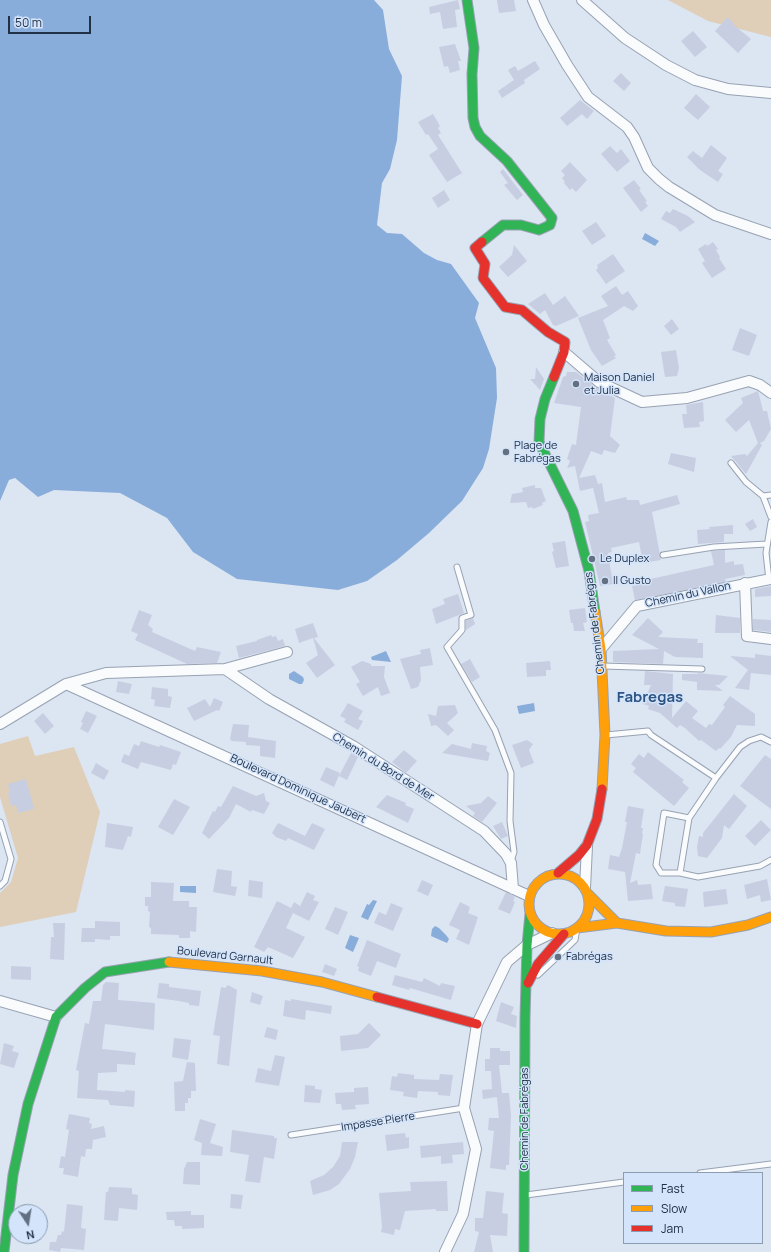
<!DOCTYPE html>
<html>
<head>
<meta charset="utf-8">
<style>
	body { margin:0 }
	#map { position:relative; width:771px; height:1252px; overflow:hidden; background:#dce5f2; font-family:Manrope,sans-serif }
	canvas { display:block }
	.legend { position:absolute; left:623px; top:1172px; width:140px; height:72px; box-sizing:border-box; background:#d3e4fb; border:1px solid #8b9cb3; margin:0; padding:5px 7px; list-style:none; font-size:12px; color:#203146 }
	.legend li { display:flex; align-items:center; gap:8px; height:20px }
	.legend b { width:20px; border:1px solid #8b9cb3 }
	.north { position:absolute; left:8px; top:1204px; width:40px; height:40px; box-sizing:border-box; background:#d3e4fb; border:1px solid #8b9cb3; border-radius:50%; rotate:168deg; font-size:11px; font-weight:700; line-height:16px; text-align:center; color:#203146 }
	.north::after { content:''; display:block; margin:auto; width:14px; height:18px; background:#627082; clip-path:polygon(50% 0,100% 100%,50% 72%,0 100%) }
	.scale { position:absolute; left:8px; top:16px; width:83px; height:18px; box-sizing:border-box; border:2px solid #203146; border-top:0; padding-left:5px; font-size:12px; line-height:14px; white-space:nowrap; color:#203146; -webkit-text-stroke:3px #d3e4fb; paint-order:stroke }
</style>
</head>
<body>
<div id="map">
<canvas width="771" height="1252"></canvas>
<ul class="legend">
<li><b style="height:5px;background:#30b455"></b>Fast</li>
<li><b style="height:5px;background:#ff9f0a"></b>Slow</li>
<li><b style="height:5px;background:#e5322d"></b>Jam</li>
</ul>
<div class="north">N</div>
<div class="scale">50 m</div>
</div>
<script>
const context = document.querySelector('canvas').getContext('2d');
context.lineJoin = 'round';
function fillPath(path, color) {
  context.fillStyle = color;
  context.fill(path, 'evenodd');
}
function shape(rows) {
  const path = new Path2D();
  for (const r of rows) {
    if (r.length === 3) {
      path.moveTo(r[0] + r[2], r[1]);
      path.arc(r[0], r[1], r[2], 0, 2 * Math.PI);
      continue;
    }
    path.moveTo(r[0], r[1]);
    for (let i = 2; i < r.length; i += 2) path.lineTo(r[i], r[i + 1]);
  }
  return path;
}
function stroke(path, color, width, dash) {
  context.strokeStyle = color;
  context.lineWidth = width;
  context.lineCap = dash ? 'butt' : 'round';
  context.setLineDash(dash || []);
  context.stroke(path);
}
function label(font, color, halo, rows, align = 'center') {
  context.font = font + ' Manrope,sans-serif';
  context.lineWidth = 3;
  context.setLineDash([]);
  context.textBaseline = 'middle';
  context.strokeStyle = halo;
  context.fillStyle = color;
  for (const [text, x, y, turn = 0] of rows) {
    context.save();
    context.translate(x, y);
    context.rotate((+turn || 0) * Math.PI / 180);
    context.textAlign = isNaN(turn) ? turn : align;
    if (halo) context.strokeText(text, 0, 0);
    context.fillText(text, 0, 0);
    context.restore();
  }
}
fillPath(shape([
	[668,0,771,0,771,37,708,21],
	[28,736,35,756,74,747,100,812,76,912,0,927,0,893,11,882,18,858,0,797,0,744]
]), '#dfceb8');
fillPath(shape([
	[0,0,374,0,383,10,389,49,402,76,397,140,390,169,382,183,377,225,387,233,402,234,424,253,437,260,451,264,479,303,475,318,496,368,497,398,489,449,483,468,462,501,429,533,397,560,367,581,338,590,237,579,193,552,167,518,120,493,54,490,38,497,15,478,9,480,0,501],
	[645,233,659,241,655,246,642,239],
	[386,651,391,662,372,660,371,657],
	[294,671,303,677,304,680,302,684,299,684,289,679,289,674],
	[534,703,535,711,519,714,517,706],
	[180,886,196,886,196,893,180,892],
	[373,900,377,901,368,920,361,917,367,904,369,905],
	[435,926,439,928,446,935,449,939,447,943,431,936,432,929],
	[350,935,359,938,353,952,345,948]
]), '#89adda');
fillPath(shape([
	[458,0,460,9,455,10,457,27,443,29,440,12,430,14,429,7],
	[497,0,514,0,516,11,499,13],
	[728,17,735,26,751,39,738,53,715,31],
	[693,31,707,47,695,57,681,41],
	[455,44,461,61,458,61,460,70,450,73,448,66,444,67,439,47],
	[535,61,540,69,524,80,525,83,502,98,498,91,514,80,508,70,515,66,518,71],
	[621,73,631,83,624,91,613,81],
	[696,94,710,107,698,120,684,108],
	[580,100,594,111,587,119,582,114,567,126,560,118],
	[433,114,440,126,438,128,441,133,438,135,462,173,447,182,429,155,438,149,428,134,426,135,418,122],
	[711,145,727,158,718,171,723,174,718,182,700,170,687,157,693,151,702,158],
	[610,146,617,153,621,149,630,161,617,172,601,154],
	[570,162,587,180,576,192,572,188,570,190,564,183,565,182,562,178,565,175,561,171],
	[503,169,523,195,517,200,504,185,508,183,500,172],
	[634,180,641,189,639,190,647,201,645,202,648,206,641,212,623,188],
	[444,190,450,200,438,208,432,198],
	[673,209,688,216,695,222,680,232,676,227,661,219,666,211,670,213],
	[596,222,606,236,592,245,582,231],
	[713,242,718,249,716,250,720,257,719,258,726,269,712,278,702,263,705,261,698,249,706,244,707,246],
	[514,245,527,261,508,277,499,267,512,255],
	[613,254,625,271,606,284,596,270,598,268,597,265],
	[616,286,622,295,628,291,638,306,633,311,624,306,603,320,610,338,607,340,616,355,614,356,616,358,602,366,591,350,578,318,608,306,601,296],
	[545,293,553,305,565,296,579,316,556,326,553,325,545,310,540,314,528,304],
	[672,319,679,329,671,335,664,326],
	[740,328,757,335,749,356,732,350],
	[676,350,679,368,677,376,665,377,661,352],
	[536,367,544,379,540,390,530,379,535,379],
	[567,372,576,372,595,387,615,398,610,436,620,445,615,453,604,450,602,455,591,451,579,478,595,475,598,484,602,483,605,502,626,497,627,500,639,500,640,505,677,495,680,504,652,512,661,560,643,563,639,542,611,548,612,552,608,553,613,584,600,586,585,522,589,521,588,515,599,513,593,488,580,491,575,466,567,468,570,461,567,459,572,444,576,445,581,407,554,403,563,377,566,376],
	[758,391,763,411,767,411,771,429,764,441,760,443,762,445,746,474,731,456,745,454,747,456,758,443,749,420,736,432,725,420,743,403,741,398],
	[703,402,704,421,699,422,700,427,684,428,682,414,687,414,686,405],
	[671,453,696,458,694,472,668,464],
	[535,485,535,488,541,488,546,501,542,503,543,505,533,509,532,507,528,508,526,502,510,503,512,494,523,492,522,488],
	[753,519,757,527,750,531,745,524],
	[733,525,733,534,724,534,724,542,698,544,697,530,710,529,709,527],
	[565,541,569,566,556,568,552,552,554,551,552,543],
	[725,550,725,563,734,561,734,565,743,564,745,575,725,579,726,582,635,600,632,586,638,585,637,582,714,565,711,551],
	[771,586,771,596,755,597,755,589],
	[458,594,464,613,436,624,432,609,445,604,443,599],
	[585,608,587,622,583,623,585,631,574,631,573,623,571,623,569,610],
	[139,610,152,615,148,625,153,629,152,632,195,651,197,647,221,652,217,663,187,664,135,640,138,634,131,631],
	[716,615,740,618,740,633,715,633],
	[473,618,475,624,466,630,466,621],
	[648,618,663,632,658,637,698,639,697,643,703,643,703,658,675,657,664,651,663,664,613,662,613,651,659,649,632,635],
	[753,619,771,620,771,632,753,630],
	[313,623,318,637,314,638,335,665,317,678,306,663,318,655,313,638,299,643,295,629],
	[271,635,272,637,276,636,278,641,283,639,285,646,239,658,236,646,257,641,257,640],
	[430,648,433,665,420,667,421,680,418,687,411,689,400,659,421,654,420,650],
	[755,654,771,656,771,675,751,673,749,690,735,688,748,670,730,656,755,658],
	[470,659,480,677,472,682,461,664],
	[362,661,371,664,371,666,385,666,384,677,390,693,381,696,378,687,363,696,356,684,360,682,351,667],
	[550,661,551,670,546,670,546,676,527,677,526,663],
	[645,671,673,674,672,718,686,701,698,711,692,718,706,728,709,724,712,725,720,714,725,707,723,705,730,696,755,714,755,726,737,725,731,737,720,749,719,748,716,751,701,740,699,741,685,728,680,725,677,728,660,713,648,709,649,706,643,704,651,685,644,685],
	[698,673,728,676,719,685,715,685,723,691,697,690,697,682,682,680,682,674,698,674],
	[118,681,132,684,129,694,116,692],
	[152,687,168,689,168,696,172,697,170,708,154,706,155,700,151,699],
	[214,698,223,702,219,711,217,710,194,721,187,708,205,699,210,707],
	[348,703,363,711,358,719,363,721,358,730,344,722,346,719,340,716],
	[455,705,458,713,447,723,454,730,448,736,436,725,431,726,428,714,436,716,438,706],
	[86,711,97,716,88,733,80,729,83,723,81,722],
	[43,713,54,726,45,734,34,721],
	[233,724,249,725,248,737,276,741,275,758,260,756,260,746,246,745,246,742,232,741,230,739],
	[527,740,533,744,529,750,534,763,521,768,512,745],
	[141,741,159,747,160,745,181,752,176,765,173,764,171,770,141,762,138,769,121,762,124,754,129,756,134,744,139,746],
	[472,743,487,746,486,751,490,753,488,761,442,753,452,744,471,749],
	[404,750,417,761,406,773,392,762],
	[648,752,684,780,682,782,689,788,674,806,633,772,636,768,631,764,639,754,644,758],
	[351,753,358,757,347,780,339,776],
	[765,755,771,759,771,809,740,786],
	[96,763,109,771,104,780,91,773],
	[326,767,340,773,334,787,320,780],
	[26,779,34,809,18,813,16,805,11,806,8,793,10,792,8,784],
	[233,786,256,796,264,793,266,801,270,803,264,814,252,810,251,812,236,804,229,818,209,839,202,833,213,811,215,812,218,806,221,807],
	[734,794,747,806,729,829,724,825,722,838,707,858,698,856,697,847,699,836,703,837,703,833],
	[387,795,406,803,405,805,414,809,408,823,376,807],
	[488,796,497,803,482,822,473,816,475,813,466,806,481,803],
	[174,799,190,807,173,835,158,827],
	[628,806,644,809,641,828,643,828,642,833,643,834,640,854,636,853,630,883,637,880,638,885,651,884,653,899,628,901,625,872,608,869,610,855,619,857,622,848,627,822,625,822],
	[761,820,771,830,755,846,745,836],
	[502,822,508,836,501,839,493,826],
	[107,823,133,827,131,837,128,836,123,850,105,847],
	[278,823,305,836,312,823,325,829,314,850,288,838,286,841,276,837,272,833],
	[217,869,232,871,231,886,237,887,235,896,213,892],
	[767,879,771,900,761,902,760,895,747,899,744,885],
	[249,880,263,882,262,898,248,896],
	[422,880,433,885,428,896,417,891],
	[151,882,174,883,173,901,189,901,189,907,197,907,196,932,190,931,190,938,179,938,179,935,151,934,151,928,149,927,150,912,148,911,148,906,145,906,145,897,151,897],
	[665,886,688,889,685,907,675,906,675,903,662,901],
	[726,889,728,904,704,907,703,892],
	[307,892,315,896,313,900,319,902,309,921,293,913,286,928,305,937,293,958,268,947,264,952,254,947,277,901,291,908,294,902,300,906],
	[506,892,515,897,513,901,515,902,510,914,498,909],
	[460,902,470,907,468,913,478,917,469,945,456,939,460,930,449,925],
	[391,903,403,908,393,931,374,923,379,912,386,915],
	[335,907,348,912,338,935,325,929],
	[95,921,120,922,120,936,110,936,110,940,95,939,95,942,81,942,82,928,95,928],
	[53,923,65,923,64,960,50,959,51,937,54,937],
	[367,940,401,954,396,968,377,961,371,976,358,971,359,967,357,966],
	[325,964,337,969,334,976,322,972],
	[11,966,31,967,31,980,11,979],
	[395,975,422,982,424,978,440,986,441,983,455,986,451,1000,410,988,409,990,392,985],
	[106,982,119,983,118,1000,155,1003,154,1030,105,1024,102,1049,131,1052,136,1053,135,1060,135,1065,117,1064,117,1072,98,1073,97,1090,125,1092,125,1090,135,1091,134,1107,110,1105,108,1100,77,1098,79,1071,76,1070,85,1023,89,1024,93,1001,101,1001,103,985],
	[159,983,169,984,169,987,201,991,199,1006,189,1005,189,1003,179,1001,157,998],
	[228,985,237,990,229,1066,217,1064,220,1036,213,1035,221,987,225,988],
	[252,992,263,996,260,1005,250,1002],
	[291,999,332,1006,331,1014,306,1010,305,1020,283,1016,285,1000,291,1001],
	[501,1002,514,1007,511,1014,517,1016,516,1028,496,1021],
	[369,1023,381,1035,368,1048,341,1051,340,1036,358,1034],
	[267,1027,278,1030,276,1040,264,1037],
	[174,1038,191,1040,188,1060,172,1057],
	[4,1043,14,1046,12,1051,19,1053,14,1068,0,1064],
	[490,1048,500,1048,500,1051,510,1051,510,1065,499,1065,502,1093,509,1093,511,1116,509,1165,506,1165,506,1170,490,1168,494,1131,488,1130,489,1118,499,1118,497,1097,483,1099,482,1090,492,1089,491,1071,485,1071,485,1059,490,1059],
	[275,1055,285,1057,279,1086,255,1082,258,1068,271,1071],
	[187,1062,195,1063,196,1091,191,1091,191,1098,188,1098,188,1103,185,1103,185,1111,175,1111,174,1082,183,1081],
	[398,1073,414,1075,414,1079,439,1080,440,1074,453,1075,450,1096,438,1095,438,1092,418,1091,417,1098,403,1096,404,1092,390,1090,392,1076,397,1077],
	[305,1085,315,1086,315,1089,322,1090,320,1103,304,1102],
	[368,1087,369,1104,355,1105,356,1109,342,1110,341,1104,336,1104,335,1093,354,1092,354,1088],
	[69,1114,90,1118,89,1123,92,1124,91,1129,104,1126,106,1137,93,1140,92,1149,86,1149,85,1157,81,1156,78,1177,63,1174,64,1168,59,1168,61,1156,65,1157,69,1130,66,1129],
	[200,1119,216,1124,210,1143,223,1147,222,1156,201,1155,202,1143,194,1140],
	[232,1130,274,1136,274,1138,277,1138,274,1159,264,1157,260,1183,245,1181,249,1155,230,1152],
	[405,1133,406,1138,409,1137,409,1148,387,1151,385,1135],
	[342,1142,358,1142,355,1157,350,1169,339,1184,330,1190,313,1195,310,1181,324,1175,333,1167,340,1156],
	[463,1142,464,1154,452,1155,453,1163,441,1164,441,1156,421,1158,420,1146],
	[187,1162,200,1162,200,1185,183,1184,184,1169],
	[447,1181,448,1211,436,1211,436,1209,405,1211,400,1230,395,1229,394,1235,381,1232,382,1227,379,1193,411,1191,410,1182],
	[109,1187,132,1188,132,1194,138,1195,137,1210,119,1208,118,1221,104,1220,106,1192,108,1192],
	[486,1191,504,1193,502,1213,508,1214,507,1236,490,1235,493,1252,474,1252,479,1232,475,1231,475,1218,483,1218],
	[231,1194,243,1195,241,1209,230,1208],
	[67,1204,83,1206,81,1228,86,1229,84,1250,61,1248,60,1252,49,1250,50,1242,56,1242,58,1235,61,1235,62,1231,64,1232],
	[191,1211,191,1215,204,1215,204,1228,182,1229,182,1226,175,1226,174,1220,167,1220,166,1212]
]), '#c7cee2');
const lane = shape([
	[731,463,746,482,763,496,771,517],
	[763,496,771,495],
	[663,555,714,547,766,544],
	[457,567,471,615,462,618,462,630,447,647,495,730,511,773,510,821,514,852,511,861],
	[769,580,766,553,771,522],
	[603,666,702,669],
	[606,735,648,731,651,735,716,778],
	[771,742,761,737,749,741,740,747,716,778,689,818,680,873,698,877,760,866,771,860],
	[0,822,11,859,5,881,0,886],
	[680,873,661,873,656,865,664,813,689,818],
	[538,975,575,940,577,928],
	[291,1135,464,1108],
	[700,1173,771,1164],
	[526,1195,624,1182]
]);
const street = shape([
	[533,0,544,25,567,65,588,97,627,127,634,137,648,168,659,179,669,187,715,215,771,234],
	[582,0,625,38,666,65,695,80,728,89,771,93],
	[564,352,599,382,642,402,687,398,749,381,760,385,771,393],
	[745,583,747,636,771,639],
	[601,649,637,606,771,579],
	[225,669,287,652],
	[66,684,529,896],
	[0,724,66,684,106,673,225,669,269,699,353,746,484,831,506,854,511,863,513,889],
	[585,888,587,846],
	[0,1001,56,1017],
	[445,1252,463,1214,476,1149,464,1108,477,1024,507,962,527,945,552,933]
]);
const fast = shape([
	[467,0,474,48,472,74,473,118,475,127,480,136,507,161,552,218,550,225,539,230,521,225,503,225,482,242],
	[554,377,545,399,540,419,539,442,573,511,589,571,595,612],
	[4,1252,13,1175,28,1104,56,1017,85,988,105,972,169,962],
	[524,1252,525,1018,527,945,530,914]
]);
const slow = shape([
	[595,612,601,649,605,735,602,789],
	[559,904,30],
	[588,894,617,923],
	[577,928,617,923,666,931,711,932,748,925,771,917],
	[169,962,262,971,322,982,377,997]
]);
const jam = shape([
	[482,242,475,248,485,264,483,278,505,307,522,310,548,332,565,342,564,352,554,377],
	[558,873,579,855,587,845,597,819,602,789],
	[528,983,538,964,564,934],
	[377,997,477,1024]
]);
stroke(lane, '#97a2b2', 7);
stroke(street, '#97a2b2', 12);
stroke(fast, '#97a2b2', 11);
stroke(slow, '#97a2b2', 11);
stroke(jam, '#97a2b2', 11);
stroke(lane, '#fafbfd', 5);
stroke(street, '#fafbfd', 10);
stroke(fast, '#30b455', 9);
stroke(slow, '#ff9f0a', 9);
stroke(jam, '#e5322d', 9);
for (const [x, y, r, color] of [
	[576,384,4,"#627082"],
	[506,452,4,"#627082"],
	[592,559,4,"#627082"],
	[605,581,4,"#627082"],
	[558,957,4,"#627082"]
]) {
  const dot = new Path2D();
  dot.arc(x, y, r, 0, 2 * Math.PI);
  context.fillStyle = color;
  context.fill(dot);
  stroke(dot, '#d3e4fb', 1.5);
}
label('11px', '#203146', '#d3e4fb', [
	["Maison Daniel",584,378],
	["et Julia",584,391],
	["Plage de",514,446],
	["Fabrégas",514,459],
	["Le Duplex",600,559],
	["Il Gusto",613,581],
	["Fabrégas",566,957]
], 'left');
label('11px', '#203146', '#d3e4fb', [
	["Chemin du Vallon",688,595,-12],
	["Chemin de Fabrégas",595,623,-97],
	["Chemin du Bord de Mer",383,767,32],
	["Boulevard Dominique Jaubert",298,789,25],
	["Boulevard Garnault",225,956,6],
	["Chemin de Fabrégas",525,1119,-90],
	["Impasse Pierre",378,1122,-9]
]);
label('bold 15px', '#2e5483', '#d3e4fb', [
	["Fabregas",650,698]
]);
</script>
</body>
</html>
